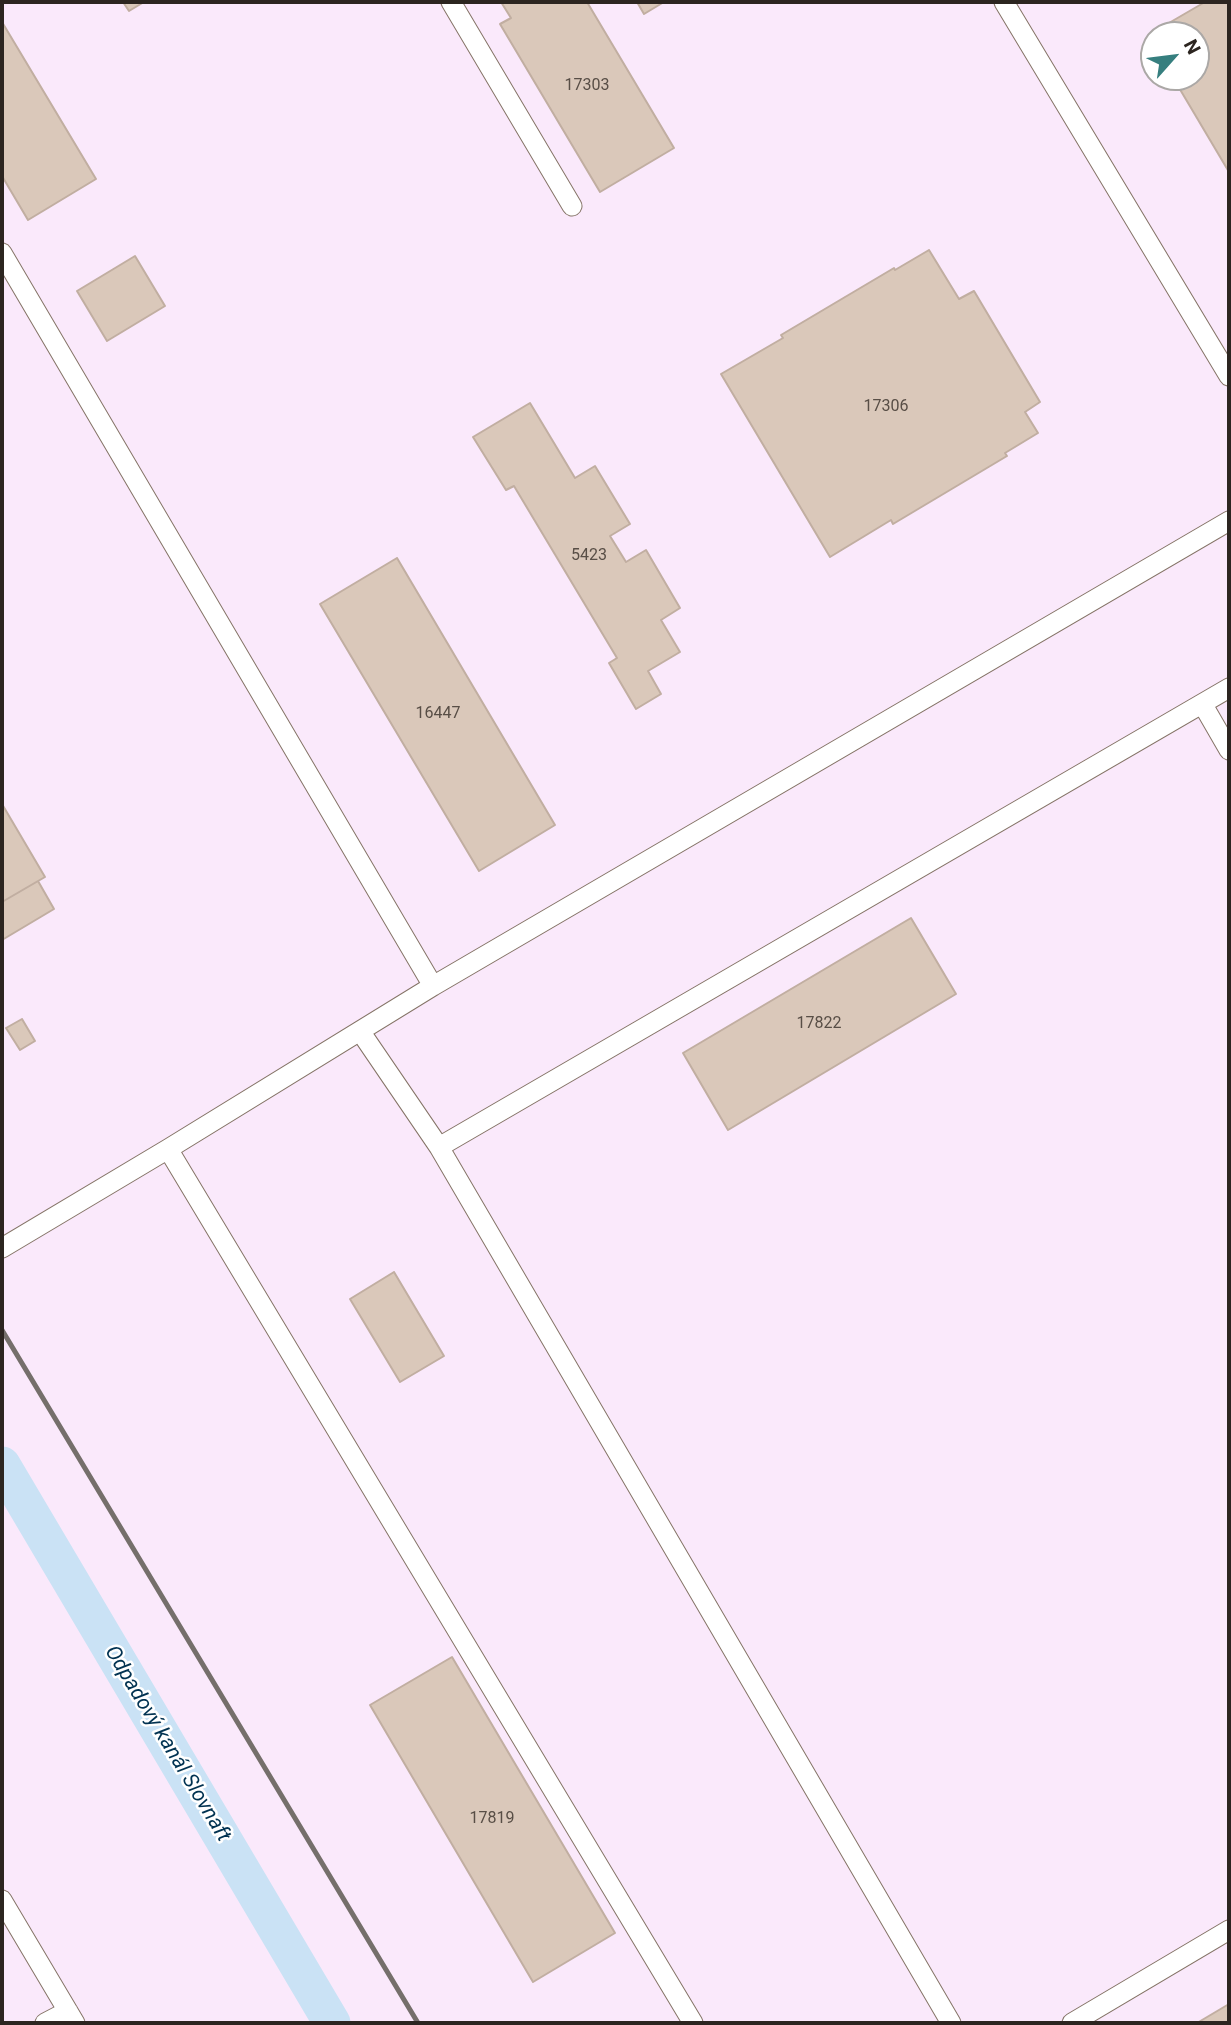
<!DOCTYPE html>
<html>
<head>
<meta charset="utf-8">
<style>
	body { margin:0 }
	#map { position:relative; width:1231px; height:2025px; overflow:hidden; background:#fcf8f5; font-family:Roboto,sans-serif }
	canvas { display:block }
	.frame { position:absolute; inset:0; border:4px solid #2c2520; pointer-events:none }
	.north { position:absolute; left:1140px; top:21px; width:70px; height:70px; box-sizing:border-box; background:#fff; border:2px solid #aba8a6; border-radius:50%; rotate:62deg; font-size:19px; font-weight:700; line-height:28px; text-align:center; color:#2c2520 }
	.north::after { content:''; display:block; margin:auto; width:24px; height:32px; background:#367f7f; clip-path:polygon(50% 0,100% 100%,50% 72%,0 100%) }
</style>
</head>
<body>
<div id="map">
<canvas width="1231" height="2025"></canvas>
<div class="frame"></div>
<div class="north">N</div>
</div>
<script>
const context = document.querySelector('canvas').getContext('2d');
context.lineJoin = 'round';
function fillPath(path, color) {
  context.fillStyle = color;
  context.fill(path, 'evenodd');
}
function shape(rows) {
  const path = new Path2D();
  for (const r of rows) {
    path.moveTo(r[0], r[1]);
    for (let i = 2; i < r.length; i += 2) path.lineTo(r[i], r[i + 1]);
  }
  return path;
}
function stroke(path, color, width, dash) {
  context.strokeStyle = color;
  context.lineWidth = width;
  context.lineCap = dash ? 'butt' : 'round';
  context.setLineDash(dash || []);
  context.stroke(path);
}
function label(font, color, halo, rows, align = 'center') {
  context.font = font + ' Roboto,sans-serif';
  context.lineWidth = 5;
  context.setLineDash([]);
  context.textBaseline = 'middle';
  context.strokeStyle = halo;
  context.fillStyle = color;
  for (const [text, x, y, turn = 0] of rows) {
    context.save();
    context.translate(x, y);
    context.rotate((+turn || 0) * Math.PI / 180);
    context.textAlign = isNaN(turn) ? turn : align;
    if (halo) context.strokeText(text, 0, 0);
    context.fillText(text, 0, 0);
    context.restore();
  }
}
fillPath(shape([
	[2,2,1229,2,1229,2023,2,2023],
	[1154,35,1196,35,1196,77,1154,77]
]), '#fae9fb');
stroke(shape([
	[2,1465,332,2023]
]), '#cae2f5', 37);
const building = shape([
	[123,2,144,2,129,11,123,2],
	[501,2,587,2,674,148,600,192,500,24,511,18,501,2],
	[637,2,664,2,644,14,637,2],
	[1205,2,1228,2,1229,4,1229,172,1178,86,1180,85,1175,77,1196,77,1196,35,1154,35,1154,41,1150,34,1205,2],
	[2,22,96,179,28,220,2,176,2,22],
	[929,250,959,299,974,291,1040,402,1025,412,1038,433,1005,453,1007,456,893,524,891,520,830,557,721,374,783,338,781,335,894,268,895,270,929,250],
	[135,256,165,306,107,341,77,291,135,256],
	[530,403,575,478,595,466,630,524,610,536,626,562,646,550,680,608,661,620,680,652,648,671,661,694,636,709,609,663,617,658,514,486,506,490,473,437,530,403],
	[397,558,555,825,479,871,320,604,397,558],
	[2,804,45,877,2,902,2,804],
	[38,881,54,909,2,940,2,902,38,881],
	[911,918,956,994,728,1130,683,1053,911,918],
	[22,1019,35,1041,20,1050,6,1028,22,1019],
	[394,1272,444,1356,400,1382,350,1299,394,1272],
	[452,1657,615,1933,533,1982,370,1705,452,1657],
	[1229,2004,1229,2023,1197,2023,1229,2004]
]);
fillPath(building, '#dac8ba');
stroke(building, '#c1aea1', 2);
const service = shape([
	[451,2,572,206],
	[1004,2,1229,376],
	[2,253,433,986],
	[1203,705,1229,750],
	[360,1031,439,1147,951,2023],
	[439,1147,1229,688],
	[168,1149,693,2023],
	[2,1248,168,1149,433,986,1229,521],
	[2,1900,75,2023],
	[45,2023,68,2011],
	[1072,2023,1229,1930]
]);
stroke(service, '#857467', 21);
stroke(service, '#fff', 19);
stroke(shape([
	[2,1330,418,2023]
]), '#756f6b', 5);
label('16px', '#584e46', null, [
	["17303",587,86],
	["17306",886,407],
	["5423",589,556],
	["16447",438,714],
	["17822",819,1024],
	["17819",492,1819]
]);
label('italic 21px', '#013251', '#fff', [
	["Odpadový kanál Slovnaft",167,1744,59]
]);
</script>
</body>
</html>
